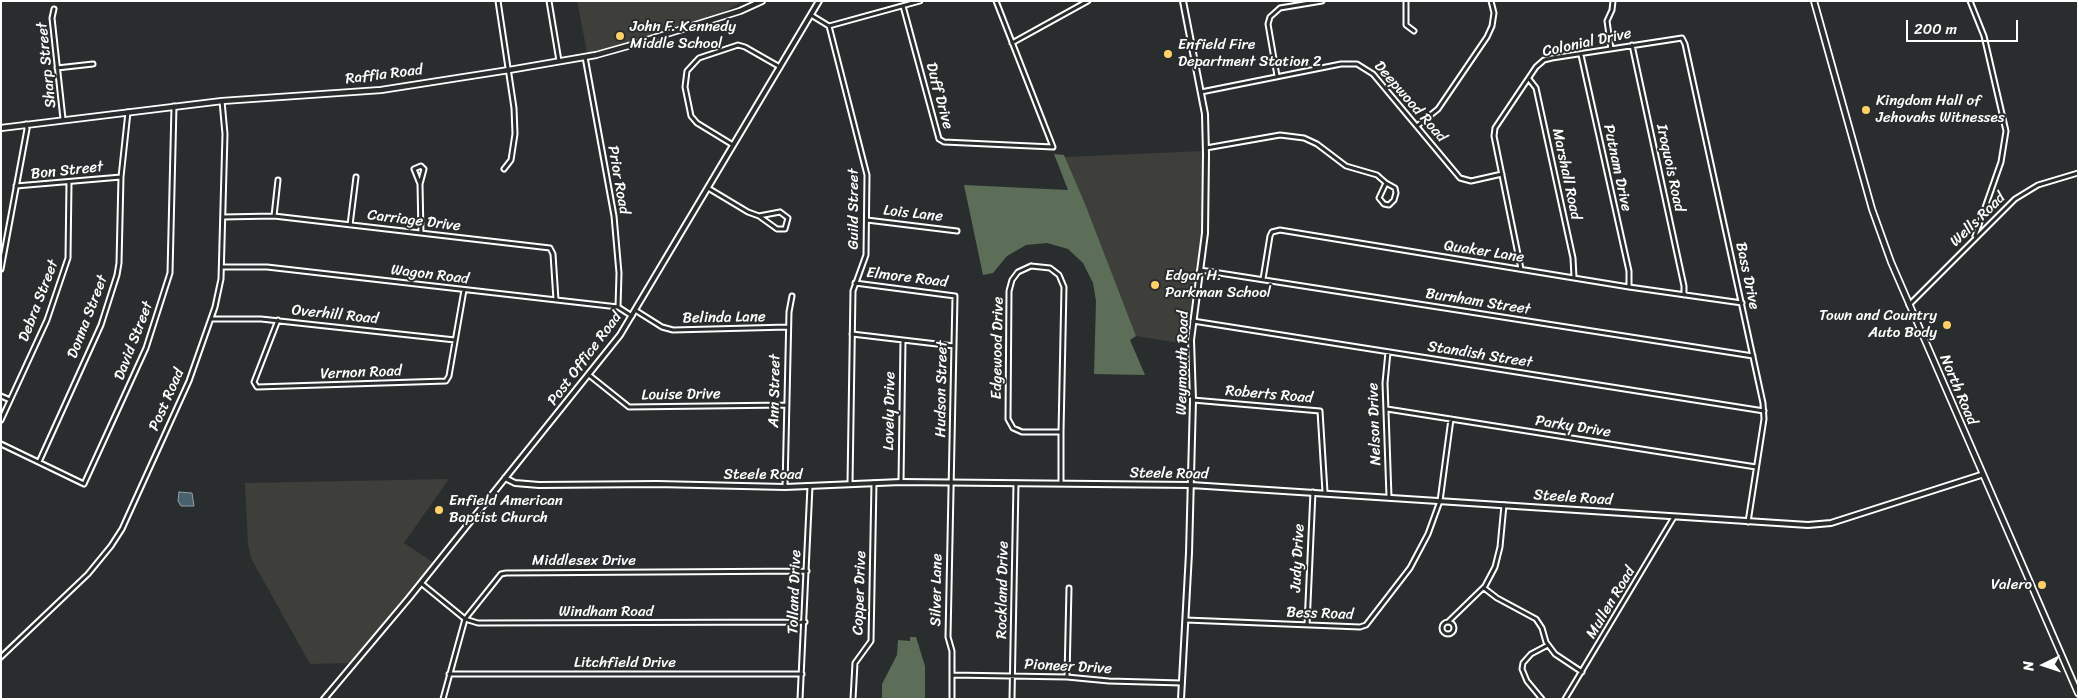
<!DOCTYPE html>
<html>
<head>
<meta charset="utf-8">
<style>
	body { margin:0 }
	#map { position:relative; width:2079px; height:700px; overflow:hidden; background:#2a2d2e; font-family:Sriracha,sans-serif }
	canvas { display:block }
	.frame { position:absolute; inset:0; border:2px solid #fff; pointer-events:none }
	.north { position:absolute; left:2019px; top:640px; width:50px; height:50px; -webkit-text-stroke:4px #2a2d2e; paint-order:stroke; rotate:266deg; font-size:14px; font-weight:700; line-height:20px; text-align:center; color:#fff }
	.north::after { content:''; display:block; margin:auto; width:18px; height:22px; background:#fff; clip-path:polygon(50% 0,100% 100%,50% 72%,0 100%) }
	.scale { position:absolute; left:1906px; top:20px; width:112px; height:22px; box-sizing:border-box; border:2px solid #fff; border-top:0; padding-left:6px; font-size:15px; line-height:18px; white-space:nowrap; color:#fff; -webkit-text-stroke:4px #2a2d2e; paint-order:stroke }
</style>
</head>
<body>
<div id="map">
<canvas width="2079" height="700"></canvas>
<div class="frame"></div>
<div class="north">N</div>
<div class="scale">200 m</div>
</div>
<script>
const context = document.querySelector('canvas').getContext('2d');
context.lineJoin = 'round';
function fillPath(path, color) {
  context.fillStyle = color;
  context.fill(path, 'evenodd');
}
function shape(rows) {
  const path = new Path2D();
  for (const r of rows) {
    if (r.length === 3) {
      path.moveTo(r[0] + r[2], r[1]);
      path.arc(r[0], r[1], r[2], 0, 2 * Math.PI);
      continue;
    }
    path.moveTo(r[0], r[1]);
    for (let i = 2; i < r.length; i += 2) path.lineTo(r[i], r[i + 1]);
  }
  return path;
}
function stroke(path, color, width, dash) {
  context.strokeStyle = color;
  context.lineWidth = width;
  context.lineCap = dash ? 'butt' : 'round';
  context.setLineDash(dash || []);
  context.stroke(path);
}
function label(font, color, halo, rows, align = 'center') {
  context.font = font + ' Sriracha,sans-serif';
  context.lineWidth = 4;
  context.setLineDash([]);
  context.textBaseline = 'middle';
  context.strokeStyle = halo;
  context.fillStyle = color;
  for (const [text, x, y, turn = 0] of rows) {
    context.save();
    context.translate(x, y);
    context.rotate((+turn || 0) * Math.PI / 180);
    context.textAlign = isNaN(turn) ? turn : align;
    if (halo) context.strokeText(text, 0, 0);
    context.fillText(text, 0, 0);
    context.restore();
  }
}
fillPath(shape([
	[577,1,743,1,720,14,689,25,588,57],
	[1203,151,1201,234,1186,344,1136,336,1065,157],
	[449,479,404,543,437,565,353,663,310,664,252,560,248,545,245,483]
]), '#3e3e3a');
fillPath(shape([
	[1054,154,1064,155,1085,204,1136,336,1130,340,1145,375,1094,374,1096,301,1093,283,1083,263,1068,249,1047,243,1026,245,1007,256,993,273,983,275,964,185,1068,190],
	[910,637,916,637,925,666,925,699,882,698,882,684,897,655,898,640,910,641]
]), '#5c6e58');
const water = shape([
	[179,492,192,493,194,506,181,506,178,501,179,492]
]);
fillPath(water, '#49616d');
stroke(water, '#92a0a7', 1);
const minor = shape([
	[498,1,514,108,515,134,511,160,504,169],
	[549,1,559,61],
	[1406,1,1406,25,1414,31],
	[1970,1,1984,36,2006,131,2001,162,1975,236],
	[903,6,939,139,944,142,1053,147,996,1],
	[54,9,52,18,63,119],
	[811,15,829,26,920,1],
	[829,26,867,175,866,255,853,291,850,484],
	[1012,43,1088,1],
	[1632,45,1684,286,1684,295],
	[1611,49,1607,21,1612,10,1613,1],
	[1581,55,1629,271,1629,287],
	[585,57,614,216,619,273,618,307],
	[57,68,93,64],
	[1277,76,1268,24,1270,17,1280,8,1322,1],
	[1529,79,1536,88,1573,258,1574,277],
	[1201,92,1341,64,1357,64,1373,74,1460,178,1471,181,1502,174],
	[1417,126,1438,109,1487,37,1492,26,1494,13,1491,1],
	[733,145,697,123,691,116,685,87,687,71,699,58,738,45,745,47,780,67],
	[1206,148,1280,135,1304,138,1317,144,1346,166,1377,175,1386,183,1379,198,1384,204,1389,205,1394,200,1396,193,1395,188,1386,183],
	[420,184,414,169,421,166,424,169,420,184,421,233],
	[16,186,121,177],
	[708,188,748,212,759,216],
	[780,212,788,218,785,229,777,229,759,216,780,212],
	[274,216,278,180],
	[223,217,274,216,550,248,553,254,556,300],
	[867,220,957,231],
	[350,225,356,177],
	[1031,266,1050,268,1059,275,1064,287,1061,432,1022,432,1013,428,1008,419,1009,291,1012,280,1018,272,1031,266],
	[222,267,267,267,618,307,632,316],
	[1,269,27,129,26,124],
	[1521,269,1494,136,1495,128,1536,67,1544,60,1552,58,1682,38,1685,44,1763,403,1764,419,1748,522],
	[1200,270,1753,356],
	[1263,279,1270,236,1272,232,1280,230,1629,287,1742,303],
	[855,283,955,296,948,637,952,651,952,699],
	[1909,305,2015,199,2038,185,2078,173],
	[635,310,662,327,673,330,788,327],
	[211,319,261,319,455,340],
	[278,320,254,382,257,387,446,381,449,376,464,290],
	[1193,321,1764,411],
	[852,334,954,346],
	[1388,352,1385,383,1389,497],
	[589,375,629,407,786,405],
	[1,396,10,400],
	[1193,400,1320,411,1325,492],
	[1387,409,1756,467],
	[1,420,47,320,68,258,69,183],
	[1,444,84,484,146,348,170,273,174,106],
	[39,462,101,325,117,275,119,263,121,177,128,112],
	[901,482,903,341],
	[1061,483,1061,432],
	[785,487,789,312,792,296],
	[421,583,465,619,478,623,805,622],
	[1484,588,1497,598,1536,619,1542,628,1546,642,1555,654,1582,672],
	[1186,620,1360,627,1366,625,1410,568,1428,534,1440,501,1451,419],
	[1448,622,1485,586,1495,567,1500,547,1504,505],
	[1448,628,6],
	[1307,625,1313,492],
	[1,657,88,574,111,546,122,529,189,381,215,307,221,279,225,134,222,101],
	[449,674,802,674],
	[952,675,1067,677,1109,681,1182,683],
	[1067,677,1069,588],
	[443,699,465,619,501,574,506,573,807,571],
	[800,699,810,486],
	[853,699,855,663,871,641,874,483],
	[1012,699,1016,483],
	[1542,699,1527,681,1522,669,1523,663,1531,654,1548,645],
	[1565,699,1674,517]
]);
const tertiary = shape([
	[505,478,515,483,539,485,657,484,785,487,901,482,1191,485,1808,525,1831,523,1981,475],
	[324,699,409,598,620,335,819,1],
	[1181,699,1189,553,1193,400,1191,340,1205,233,1206,154,1205,114,1183,1]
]);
const secondary = shape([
	[1814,1,1872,209,1891,262,2078,693],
	[1,128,222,101,381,90,509,70,596,55,628,46,740,11,762,1]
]);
stroke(minor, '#fff', 7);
stroke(tertiary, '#fff', 8);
stroke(secondary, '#fff', 8);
stroke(minor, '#2a2d2e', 3);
stroke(tertiary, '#2a2d2e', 4);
stroke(secondary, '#2a2d2e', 4.5);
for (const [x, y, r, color] of [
	[620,36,5,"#ffd166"],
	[1168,54,5,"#ffd166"],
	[1866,110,5,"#ffd166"],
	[1155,285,5,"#ffd166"],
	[1947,325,5,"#ffd166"],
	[439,510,5,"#ffd166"],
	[2042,585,5,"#ffd166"]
]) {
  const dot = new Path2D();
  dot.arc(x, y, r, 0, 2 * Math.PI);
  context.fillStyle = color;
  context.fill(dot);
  stroke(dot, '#2a2d2e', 2);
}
label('15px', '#fff', '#2a2d2e', [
	["John F. Kennedy",630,27],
	["Middle School",630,44],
	["Enfield Fire",1178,45],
	["Department Station 2",1178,62],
	["Kingdom Hall of",1876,101],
	["Jehovahs Witnesses",1876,118],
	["Edgar H.",1165,276],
	["Parkman School",1165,293],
	["Town and Country",1937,316,"right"],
	["Auto Body",1937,333,"right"],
	["Enfield American",449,501],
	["Baptist Church",449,518],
	["Valero",2032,585,"right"]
], 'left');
label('15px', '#fff', '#2a2d2e', [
	["Colonial Drive",1587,43,-12],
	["Sharp Street",47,65,-96],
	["Raffia Road",384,75,-7],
	["Duff Drive",939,96,75],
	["Deepwood Road",1410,102,49],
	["Putnam Drive",1617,168,78],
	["Iroquois Road",1670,168,78],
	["Bon Street",67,171,-6],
	["Marshall Road",1566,174,78],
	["Prior Road",618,180,80],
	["Guild Street",854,209,-90],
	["Lois Lane",913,214,6],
	["Wells Road",1978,220,-44],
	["Carriage Drive",414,221,7],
	["Quaker Lane",1484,252,9],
	["Wagon Road",430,275,7],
	["Bass Drive",1747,276,78],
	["Elmore Road",907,278,7],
	["Debra Street",39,301,-69],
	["Burnham Street",1478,302,9],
	["Overhill Road",335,315,6],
	["Donna Street",88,317,-69],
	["Belinda Lane",724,318,-1],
	["David Street",134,341,-69],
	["Edgewood Drive",998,348,-89],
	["Standish Street",1480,355,9],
	["Post Office Road",585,359,-53],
	["Weymouth Road",1183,363,-89],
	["Vernon Road",361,373,-2],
	["Hudson Street",942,389,-89],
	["North Road",1958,390,67],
	["Ann Street",775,391,-89],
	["Louise Drive",681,395,-1],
	["Roberts Road",1269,395,5],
	["Post Road",167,400,-66],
	["Lovely Drive",890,411,-89],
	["Nelson Drive",1375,424,-92],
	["Parky Drive",1573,427,9],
	["Steele Road",1169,474,1],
	["Steele Road",763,475],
	["Steele Road",1573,498,4],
	["Judy Drive",1298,558,-87],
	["Middlesex Drive",584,561],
	["Silver Lane",937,590,-89],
	["Rockland Drive",1003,590,-89],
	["Tolland Drive",795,592,-88],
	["Copper Drive",860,593,-88],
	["Mullen Road",1611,603,-59],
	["Windham Road",606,612],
	["Bess Road",1320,614,2],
	["Litchfield Drive",625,663],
	["Pioneer Drive",1068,667,3]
]);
</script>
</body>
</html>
